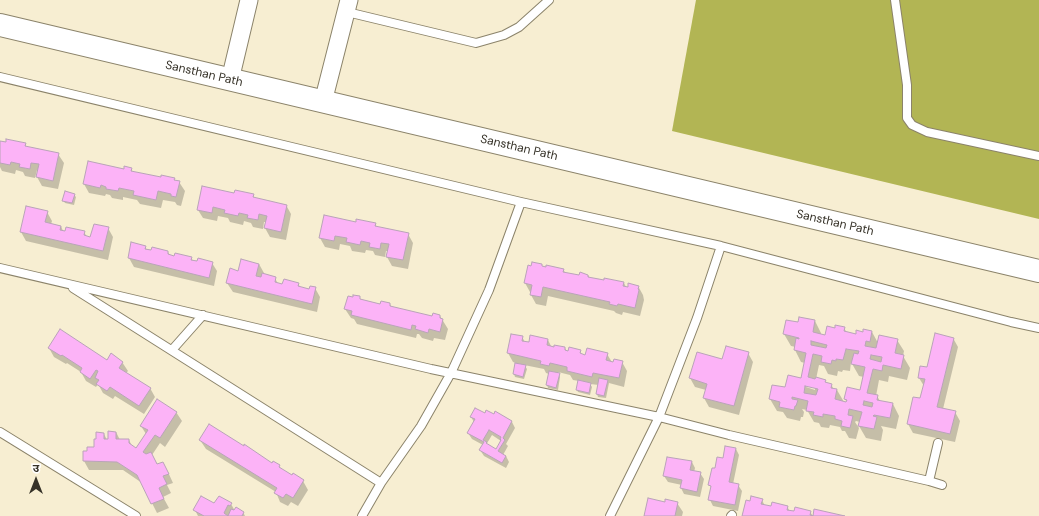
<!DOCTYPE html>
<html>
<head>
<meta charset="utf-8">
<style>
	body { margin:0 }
	#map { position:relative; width:1039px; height:516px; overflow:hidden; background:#f7eed2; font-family:"DM Sans","Noto Sans Devanagari",sans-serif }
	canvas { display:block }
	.north { position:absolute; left:16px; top:460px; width:40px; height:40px; -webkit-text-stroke:3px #fff; paint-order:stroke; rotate:0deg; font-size:11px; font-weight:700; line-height:16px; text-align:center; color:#363228 }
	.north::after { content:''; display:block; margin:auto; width:14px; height:18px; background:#363228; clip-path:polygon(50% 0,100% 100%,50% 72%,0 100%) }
</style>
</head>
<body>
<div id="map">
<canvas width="1039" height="516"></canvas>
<div class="north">उ</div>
</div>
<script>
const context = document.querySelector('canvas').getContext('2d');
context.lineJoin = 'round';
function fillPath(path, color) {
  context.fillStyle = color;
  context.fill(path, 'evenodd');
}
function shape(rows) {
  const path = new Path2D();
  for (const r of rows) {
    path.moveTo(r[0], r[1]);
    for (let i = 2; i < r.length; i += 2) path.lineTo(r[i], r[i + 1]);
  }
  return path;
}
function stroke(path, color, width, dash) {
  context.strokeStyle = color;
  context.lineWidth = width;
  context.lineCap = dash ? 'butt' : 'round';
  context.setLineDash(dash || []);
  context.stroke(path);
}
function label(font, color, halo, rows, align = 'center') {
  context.font = font + ' "DM Sans",sans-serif';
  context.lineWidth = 3;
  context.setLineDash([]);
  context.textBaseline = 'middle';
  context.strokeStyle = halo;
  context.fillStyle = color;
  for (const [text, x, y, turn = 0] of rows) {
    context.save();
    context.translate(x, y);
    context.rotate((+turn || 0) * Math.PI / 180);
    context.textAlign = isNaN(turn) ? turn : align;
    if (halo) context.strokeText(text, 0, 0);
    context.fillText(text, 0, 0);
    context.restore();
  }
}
fillPath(shape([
	[696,0,1039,0,1039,219,672,131]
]), '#b2b554');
fillPath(shape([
	[0,142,25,144,27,148,58,154,64,163,58,189,42,186,37,177,38,171,37,170,35,178,25,176,23,172,16,170,15,174,2,171,0,167],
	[131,169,133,172,161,178,174,179,175,181,179,182,185,191,181,206,177,205,175,202,163,200,161,208,140,204,137,200,123,197,123,200,112,198,110,195,106,194,105,196,89,193,84,184],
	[235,194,253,195,255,199,286,205,291,214,286,240,270,237,265,228,266,222,264,222,263,229,253,227,251,223,244,221,243,225,230,222,228,218,218,216,217,221,203,218,198,210],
	[74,195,76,197,74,205,65,203,63,200],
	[47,212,52,221,51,224,61,226,63,231,84,232,87,237,91,238,108,228,113,237,108,260,26,241,21,232],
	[356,223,375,224,377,227,408,234,413,243,408,269,392,266,387,257,388,251,386,251,385,257,375,255,373,251,366,250,365,253,352,251,350,246,340,244,339,250,325,247,320,238],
	[132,243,145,247,147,250,168,252,170,256,191,258,194,262,212,263,217,271,214,286,134,267,129,258],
	[259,264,264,273,263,275,275,278,278,284,298,284,301,288,310,290,315,288,320,297,317,312,233,292,227,283,239,272],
	[541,265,543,268,563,270,566,273,580,277,588,275,590,278,604,282,605,279,624,283,626,287,638,286,643,295,644,300,640,316,623,312,622,315,616,313,614,311,548,296,546,306,536,304,531,295,532,292,530,292,525,283],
	[359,297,361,300,381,305,390,304,392,308,433,318,440,316,448,329,445,340,434,338,433,341,422,338,419,334,417,334,416,338,357,324,354,319,351,318,345,309],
	[815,321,821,333,821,335,826,336,836,329,844,328,847,333,856,335,872,332,878,343,897,340,904,351,903,356,910,368,907,380,889,376,888,382,879,380,876,396,877,396,880,401,893,404,899,416,896,429,881,426,883,430,881,441,866,438,859,426,860,422,856,421,855,422,859,428,856,439,849,438,845,431,842,431,840,427,830,425,829,428,821,427,819,423,814,422,807,410,802,409,804,412,803,417,801,417,800,421,787,418,783,412,777,411,770,399,801,379,805,363,801,362,795,350,796,347,791,346,784,334,799,323],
	[851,362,859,376,864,377,861,391,845,399,847,403,844,402,837,390,834,390,831,384,827,384,825,380,816,379,819,365,824,366,828,374,837,376,838,371,842,372,843,370,850,371],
	[806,386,815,387,815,390,806,387],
	[512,335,522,337,525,342,529,343,548,340,552,348,565,348,567,352,580,351,582,355,586,356,607,354,613,364,622,362,627,371,624,387,609,383,606,398,598,397,597,394,599,385,590,384,592,387,590,395,578,392,577,390,579,381,573,380,570,375,558,372,560,377,558,390,548,388,547,385,549,374,546,373,544,369,524,365,527,369,524,379,515,377,514,374,516,363,513,362,508,353],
	[953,338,958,347,943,409,955,412,960,421,955,442,913,433,908,424,921,399,924,386,919,378],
	[49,348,107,361,122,362,128,371,126,373,150,388,155,397,144,414,115,396,113,399,103,393,98,384,96,387,86,381,81,372,67,363,66,364,54,357],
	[748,353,753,362,739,415,709,407,704,398,706,390,695,387,690,378],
	[176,412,182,421,165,447,160,443,152,455,158,465,168,472,173,483,167,485,171,493,163,497,169,508,157,513,142,483,123,470,89,470,84,461,84,452,88,452,95,448,97,440,104,434,107,440,109,440,116,432,120,440,129,440,132,446,137,449,146,434,141,426],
	[496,413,512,422,515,428,506,444,508,446,503,455,506,456,509,462,506,468,484,456,480,450,483,445,472,439,468,433,474,422,471,417,485,415,494,415],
	[492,435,501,441,496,450,486,445],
	[200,440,272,464,279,466,282,470,303,481,308,490,298,506,291,502,288,506,280,502,276,492,206,449],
	[736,449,739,455,733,484,738,485,742,491,738,511,713,506,710,500,712,489,710,485,716,469],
	[668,458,692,462,695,468,694,472,700,473,704,479,700,497,684,494,681,488,682,485,668,482,664,476],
	[762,500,765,506,787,506,790,512,810,512,813,516,743,516,750,502],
	[666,503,677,503,683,512,682,516,645,516],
	[231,504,235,511,243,512,245,516,198,516,195,510,214,505]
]), '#0003');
const building = shape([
	[6,139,26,143,25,146,59,153,53,181,36,177,39,164,31,163,30,169,19,167,20,164,11,162,10,165,0,163,0,141,6,142,6,139],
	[88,161,124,169,124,166,132,168,131,171,161,177,161,175,175,178,174,180,180,181,176,197,171,196,171,194,158,191,156,200,133,195,134,191,119,188,118,191,106,189,106,187,101,185,100,188,83,184,88,161],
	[202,186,234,193,235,190,254,194,253,197,287,205,281,232,264,228,267,216,259,214,258,220,247,218,248,215,239,213,238,216,224,213,225,210,213,207,212,213,197,210,202,186],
	[65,191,75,194,72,203,62,201,65,191],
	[26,206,48,211,45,222,61,226,60,230,65,231,66,227,85,231,84,235,90,237,94,224,109,227,103,251,20,232,26,206],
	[324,215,356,222,356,219,376,223,375,226,409,233,403,260,386,257,389,244,381,243,380,249,369,247,370,243,361,241,360,245,346,242,347,238,335,236,334,241,319,238,324,215],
	[131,242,146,246,145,249,151,250,152,247,168,251,168,254,174,256,175,253,192,257,191,260,197,261,198,258,213,262,209,278,128,258,131,242],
	[241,259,259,264,256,276,261,277,262,273,276,277,275,282,282,284,284,279,299,283,298,286,309,289,310,286,316,287,312,304,226,283,230,268,238,271,241,259],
	[532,262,542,264,542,266,546,267,546,265,564,269,563,272,579,275,580,272,588,275,588,277,604,280,604,278,624,282,623,286,628,287,628,283,639,286,638,289,639,290,635,308,618,304,617,306,609,304,610,302,543,287,541,297,530,295,532,285,524,283,528,265,531,266,532,262],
	[353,295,360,296,360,299,380,304,381,301,390,303,390,306,432,316,433,313,440,315,440,318,443,319,440,332,429,329,428,333,415,329,416,326,412,325,411,330,351,315,352,311,344,309,348,296,353,297,353,295],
	[799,317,815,320,813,332,825,335,827,326,835,328,835,325,845,327,844,331,856,334,856,330,863,332,863,329,872,331,870,342,866,341,865,346,876,348,879,335,898,339,895,353,904,355,901,369,883,365,882,371,873,369,867,393,878,395,877,400,893,403,890,418,874,415,873,416,877,417,874,429,858,426,862,412,849,409,848,415,853,416,850,428,841,426,842,421,835,419,835,416,823,414,823,417,813,415,814,412,806,411,808,401,792,397,792,399,798,400,796,406,795,406,794,410,779,407,780,402,769,399,772,385,785,387,788,375,801,378,806,353,794,350,796,338,799,339,799,338,783,334,786,320,798,322,799,317],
	[811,341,827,345,826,348,811,345,811,341],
	[846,349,859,351,858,354,854,353,851,364,865,367,860,390,847,387,844,399,847,400,846,402,835,399,837,389,831,388,832,384,825,382,826,380,816,377,815,379,808,377,813,354,822,356,821,362,831,364,832,360,836,361,836,359,843,360,846,349],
	[871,355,882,357,881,362,870,359,871,355],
	[805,386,818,389,816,395,804,393,805,386],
	[864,401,873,403,872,407,863,405,864,401],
	[60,329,107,360,111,353,123,362,119,368,151,388,139,406,110,387,107,391,96,384,99,380,95,378,98,371,96,370,90,379,80,372,82,368,62,355,61,356,48,348,60,329],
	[935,333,954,338,937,407,956,411,950,434,907,424,913,397,920,398,925,379,918,378,920,366,927,367,935,333],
	[511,334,523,336,522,341,529,342,530,335,548,339,547,345,554,347,554,345,565,347,565,350,568,351,569,347,581,350,580,353,585,355,587,348,608,353,606,360,613,362,614,359,623,361,619,378,593,373,592,377,567,371,567,367,550,363,549,366,540,364,541,361,507,353,511,334],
	[726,346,749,352,734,406,703,398,707,384,689,378,697,352,722,359,726,346],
	[515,363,526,365,523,377,513,374,515,363],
	[549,371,560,373,556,388,546,385,549,371],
	[599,378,608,380,604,396,596,394,599,378],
	[578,380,591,383,589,393,576,390,578,380],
	[157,399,177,412,160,438,155,435,143,452,146,454,151,452,157,464,163,462,169,474,163,476,167,484,159,488,164,499,151,504,137,475,117,462,83,461,83,451,87,451,87,447,94,447,94,439,96,439,96,432,104,433,104,439,108,439,108,431,116,432,116,439,129,439,129,443,136,448,148,430,140,426,157,399],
	[475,408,485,413,486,410,494,414,495,411,512,421,503,438,505,440,498,451,506,456,502,463,479,450,484,442,467,433,475,419,470,417,475,408],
	[489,430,501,437,500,439,501,440,496,449,486,443,487,442,483,440,489,430],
	[209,424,244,446,244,444,272,463,273,461,280,465,279,467,292,475,293,473,304,480,293,498,286,494,283,498,274,493,277,488,199,440,209,424],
	[725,446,736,448,729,482,739,484,735,505,708,500,711,486,708,485,712,468,715,468,717,457,723,458,725,446],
	[667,457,692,461,690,470,701,472,697,492,680,488,682,480,663,476,667,457],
	[201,496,214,503,219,496,232,503,230,506,228,505,224,513,228,516,231,509,234,510,236,507,244,512,242,516,204,516,193,510,201,496],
	[751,496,763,499,761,504,771,506,772,502,788,506,787,510,794,511,795,507,811,511,810,515,813,516,814,509,845,516,742,516,746,500,750,501,751,496],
	[648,498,665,502,665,499,678,502,675,516,644,516,648,498]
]);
fillPath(building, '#fcb3f7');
stroke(building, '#b9a3b8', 1);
const lane = shape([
	[895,0,907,85,907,118,912,125,927,132,1039,156],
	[347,12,476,43,504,35,519,27,549,0],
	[0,77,521,202,721,246,1011,322,1039,328],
	[0,268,431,369,659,417,729,435,929,481,938,443],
	[73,288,381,483],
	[172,350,203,315],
	[0,432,136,516],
	[929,481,942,485],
	[362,516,381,483,421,426,451,373,489,290,521,202],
	[610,516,659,417,697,318,721,246],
	[731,516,732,515]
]);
const street = shape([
	[230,80,249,0],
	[323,102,349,0]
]);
const secondary = shape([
	[0,25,1039,271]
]);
stroke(lane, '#8b836a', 10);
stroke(street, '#8b836a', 19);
stroke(secondary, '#8b836a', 24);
stroke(lane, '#fff', 8);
stroke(street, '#fff', 17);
stroke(secondary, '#fff', 22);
label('12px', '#363228', '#fff', [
	["Sansthan Path",204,74,13],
	["Sansthan Path",519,148,13],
	["Sansthan Path",835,223,13]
]);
</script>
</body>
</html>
